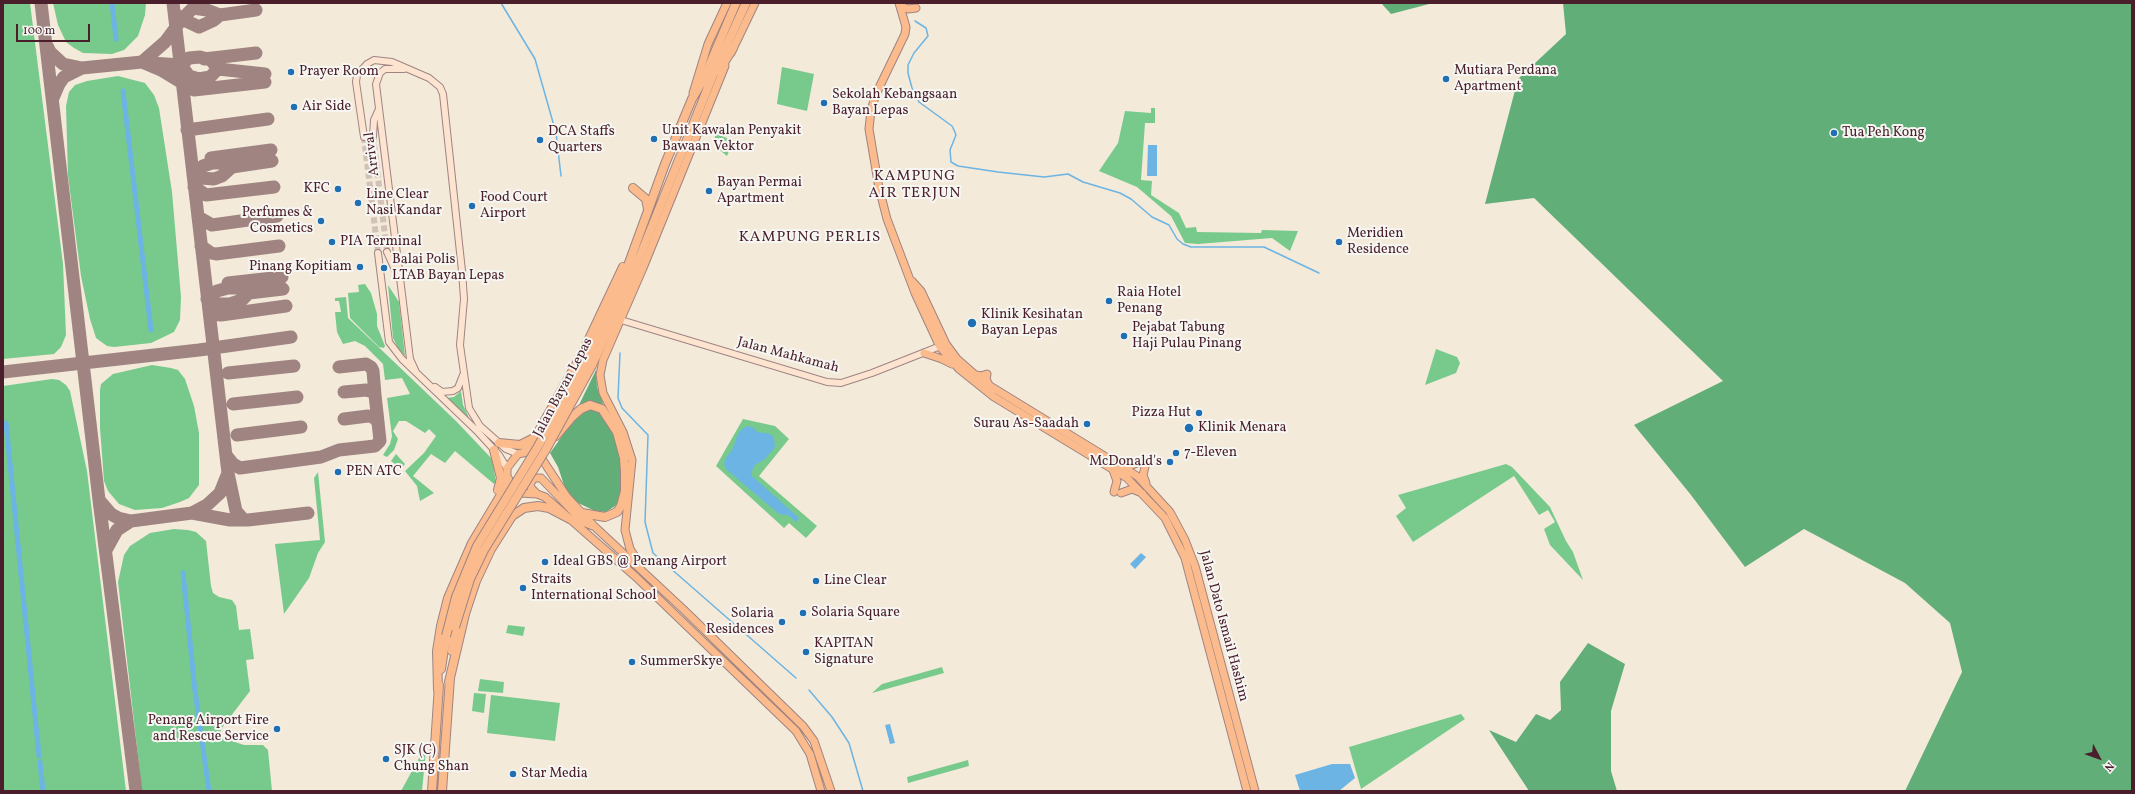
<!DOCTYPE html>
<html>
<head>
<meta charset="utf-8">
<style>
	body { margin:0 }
	#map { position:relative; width:2135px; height:794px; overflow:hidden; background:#f4eada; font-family:Vollkorn,serif }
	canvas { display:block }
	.frame { position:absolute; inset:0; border:4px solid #4a1f2b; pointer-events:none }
	.north { position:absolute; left:2079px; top:738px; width:40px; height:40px; -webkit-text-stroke:3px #f6f6f2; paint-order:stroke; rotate:131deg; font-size:11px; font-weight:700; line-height:16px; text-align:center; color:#4a1f2b }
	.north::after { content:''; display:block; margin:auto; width:14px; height:18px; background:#4a1f2b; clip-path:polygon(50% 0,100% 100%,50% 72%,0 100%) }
	.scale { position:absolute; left:16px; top:24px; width:74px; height:18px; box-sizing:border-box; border:2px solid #4a1f2b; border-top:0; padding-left:5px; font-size:12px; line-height:14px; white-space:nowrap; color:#4a1f2b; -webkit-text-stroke:3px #f6f6f2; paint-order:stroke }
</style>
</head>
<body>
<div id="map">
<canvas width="2135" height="794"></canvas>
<div class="frame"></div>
<div class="north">N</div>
<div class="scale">100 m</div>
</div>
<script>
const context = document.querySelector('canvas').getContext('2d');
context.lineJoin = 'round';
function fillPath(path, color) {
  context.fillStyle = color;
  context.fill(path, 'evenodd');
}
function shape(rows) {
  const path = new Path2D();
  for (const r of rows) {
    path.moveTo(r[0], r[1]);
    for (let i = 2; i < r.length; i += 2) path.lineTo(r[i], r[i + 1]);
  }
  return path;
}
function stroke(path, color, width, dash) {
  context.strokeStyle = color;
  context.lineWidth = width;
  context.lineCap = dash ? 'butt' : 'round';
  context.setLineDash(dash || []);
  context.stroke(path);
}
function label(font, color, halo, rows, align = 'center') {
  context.font = font + ' Vollkorn,serif';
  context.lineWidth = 4;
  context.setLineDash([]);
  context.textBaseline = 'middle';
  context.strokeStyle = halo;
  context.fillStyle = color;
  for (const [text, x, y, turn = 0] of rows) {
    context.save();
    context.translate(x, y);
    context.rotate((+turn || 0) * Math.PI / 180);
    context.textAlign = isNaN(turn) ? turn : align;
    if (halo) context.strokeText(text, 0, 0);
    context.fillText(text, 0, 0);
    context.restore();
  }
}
fillPath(shape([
	[3,3,30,3,63,264,66,335,61,347,54,354,3,359],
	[53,3,146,3,145,15,138,36,124,50,112,54,83,53,74,48,66,42,58,25],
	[782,67,814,74,807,111,777,104],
	[118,76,145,83,154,95,159,108,172,192,181,297,180,320,174,332,151,343,114,347,107,346,96,338,90,319,81,276,68,176,66,106,69,92,75,85,87,81],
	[1151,108,1155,108,1155,123,1145,123,1141,180,1152,181,1151,195,1179,213,1186,228,1196,227,1197,232,1261,233,1262,230,1298,231,1290,251,1272,238,1198,244,1185,243,1171,216,1137,187,1099,171,1118,143,1125,111,1151,113],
	[716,133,733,141,727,156,715,146,714,140],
	[365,284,371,293,377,314,377,326,385,346,384,348,379,347,350,318,348,293,359,292,358,285],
	[388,285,399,302,405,356,398,348,393,338],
	[346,297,348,318,456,421,492,459,496,482,494,484,455,451,445,463,431,454,413,476,434,493,420,501,417,486,405,471,424,453,436,436,429,429,425,433,406,421,399,421,393,431,398,439,394,450,387,457,383,455,390,444,392,436,387,398,410,394,402,378,385,380,383,364,365,346,355,341,343,344,337,332,335,312,341,312,339,301,335,301,335,298],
	[1436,349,1457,357,1460,363,1456,373,1425,385],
	[152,365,171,368,178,370,185,379,194,406,199,433,199,485,189,498,180,502,162,508,135,510,119,504,108,491,104,481,100,428,100,390,101,384,113,374],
	[52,379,59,380,66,385,70,391,87,471,126,791,3,791,3,386],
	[461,391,463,405,471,422,446,398,454,397],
	[743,419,775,426,789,439,759,476,817,526,806,538,789,523,784,528,716,466],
	[396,454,405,464,401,469,391,461],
	[1506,464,1512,467,1550,507,1566,541,1573,552,1583,580,1550,545,1544,529,1555,522,1548,510,1539,515,1514,476,1413,542,1396,516,1406,508,1398,495],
	[318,472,325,542,318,553,309,578,284,614,275,544,320,540,314,478],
	[174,529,188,530,196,532,206,541,211,586,213,593,219,597,232,600,236,606,239,630,250,629,254,659,246,660,250,691,221,729,220,737,244,745,263,745,268,750,272,791,142,791,118,582,124,555,130,546,150,533],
	[508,625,525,627,523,636,506,633],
	[942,667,944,673,872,693,882,684],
	[480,679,504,682,503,693,478,691],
	[474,693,486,694,484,713,472,711],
	[491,695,560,703,555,741,487,733],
	[1461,714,1465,719,1361,789,1349,747],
	[424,749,426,750,422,791,401,791],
	[968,760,969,766,908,783,907,777]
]), '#78ca8c');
fillPath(shape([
	[1381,3,1433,3,1391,14],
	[1563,3,2132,3,2132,791,1905,791,1962,672,1950,623,1905,583,1804,529,1745,567,1691,495,1634,425,1723,381,1534,198,1485,204,1518,79,1566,34],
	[596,370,597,387,603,403,602,405,589,401,579,405],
	[587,409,596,410,602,414,612,431,621,458,621,493,619,501,615,506,606,512,595,511,576,502,565,488,558,467,550,453,575,418],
	[1588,643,1625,664,1611,711,1611,771,1617,791,1529,791,1489,730,1516,742,1536,714,1550,720,1561,710,1560,682]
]), '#62ae78');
fillPath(shape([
	[1148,145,1157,145,1157,176,1147,176],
	[748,426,754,428,757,432,771,434,774,439,775,447,765,459,755,465,752,471,752,476,799,518,796,522,788,515,779,514,727,470,724,464,725,459,732,450,738,434,742,429],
	[1141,553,1146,557,1135,569,1130,564],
	[890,724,895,743,890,744,885,725],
	[1332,764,1350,764,1355,778,1339,791,1300,791,1295,775]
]), '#6bb4e3');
stroke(shape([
	[501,3,535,59,556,133,561,176],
	[915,21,926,28,928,36,914,53,908,65,908,73,912,88,919,102,952,126,954,130,956,135,950,150,951,162,958,166,998,172,1044,177,1068,174,1083,182,1120,193,1131,199,1152,217,1169,225,1177,239,1183,244,1191,247,1264,247,1319,273],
	[620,353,618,398,622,408,648,435,645,522,653,553,796,678],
	[809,690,832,717,849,743,863,791]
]), '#6bb4e3', 1.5);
stroke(shape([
	[112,3,116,39],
	[123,91,151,330],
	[6,423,39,756],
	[183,573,195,691,209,791],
	[40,762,43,791]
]), '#6bb4e3', 5);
stroke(shape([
	[41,3,99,500,136,791],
	[173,3,228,473,236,511,243,519],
	[177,15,182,19,193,8,207,10,220,15,256,10],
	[46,44,50,52,63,64,82,68,64,77,59,84,53,98],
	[204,59,256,53],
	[142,62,161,70,194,90,265,82],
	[151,63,181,65,189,58,200,57,211,60,218,69],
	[181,65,189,76,199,79,210,77,218,69],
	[82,68,142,62,165,42,182,19,199,27,214,20,220,15],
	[218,69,265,74],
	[187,130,268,119],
	[211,158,271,150],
	[232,167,222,176,214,179,201,178,193,175,203,166,212,163,220,163,232,167,272,161],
	[194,187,206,195,274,187],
	[198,217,212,225,277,216],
	[201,246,211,253,216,254,279,246],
	[228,283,282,277],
	[249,293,242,300,230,304,218,304,207,299,217,291,228,288,237,288,249,293,283,289],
	[209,310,214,314,221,315,286,306],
	[339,367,366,364,371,367,373,371,375,395],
	[3,372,199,350,291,337],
	[228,373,294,366],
	[233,404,297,397],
	[344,419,368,416,373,417,378,422,375,395,373,392,366,390,344,392],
	[237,435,301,427],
	[226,455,233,464,240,468,321,457,339,450,375,446,380,441,378,422],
	[99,500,111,514,118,518,131,521,117,530,106,550],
	[192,513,207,505,220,493,228,473],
	[131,521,192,513,230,520,248,520,308,513]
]), '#9f8482', 13);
stroke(shape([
	[373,136,387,252],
	[364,137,378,253]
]), '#d2c1b7', 6, [6, 3]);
const secondary = shape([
	[404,69,385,69,380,73,376,84,410,359,416,372],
	[373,136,374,120,379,109],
	[364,137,356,82,357,75,367,64,374,60,392,62,429,78,440,87,443,94,462,271,464,299,460,345,469,408,480,426,506,449,518,454],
	[387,252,398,276],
	[378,253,389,342,402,359,476,430,499,455,507,468],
	[621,320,827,382,841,383,872,373,943,345],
	[435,387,442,392,453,391,458,388,463,375]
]);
const primary = shape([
	[899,3,906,27,905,34,876,94,871,110,869,129,879,188,887,219,915,293,940,347,959,369,994,397,1127,478,1165,518,1185,558,1247,791],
	[900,6,908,9,916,8],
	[731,53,755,3],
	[693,93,708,44,727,3],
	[912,281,921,291,946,344,957,359,982,381,1137,476,1170,512,1185,540,1195,566,1255,791],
	[924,353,942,359,952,364],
	[976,375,981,376,987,374,986,379,989,385],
	[1146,463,1143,475,1146,483],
	[1121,464,1129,466,1140,462],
	[1113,470,1117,481,1114,492],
	[1121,493,1132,489,1142,493],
	[537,494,531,488,530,484,534,478,541,478,583,522,593,526],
	[640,564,630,549,625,530,632,460,623,432,603,393,600,375,603,360,643,268,725,66],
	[821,791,810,754,796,731,636,577,545,497,537,494,520,493,512,487,507,476,507,468,518,454,532,451,538,453,567,497,594,526,683,609,803,726,814,741,831,791]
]);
const highway = shape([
	[719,71,733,48],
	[633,188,646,199,648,209],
	[586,362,618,293,665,164,692,99,703,80,736,3],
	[592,365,622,301,713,75,746,3],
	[556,436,572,417,581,409,590,405,602,409,617,432,624,458,625,472,625,491,621,506,617,512,605,517,582,513],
	[499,443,520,445,534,438],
	[494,450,501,478,498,490],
	[525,451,535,438,582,354,623,267],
	[452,651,455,627],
	[441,669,446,636],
	[449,682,465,614,476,581,491,549,512,516,524,508,538,506,549,508,570,519],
	[438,690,437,651,441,626,448,598,472,543,505,488,508,479],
	[432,791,439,685],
	[442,791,450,678]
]);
stroke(secondary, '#9f8482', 8);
stroke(primary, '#9f8482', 9);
stroke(highway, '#9f8482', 10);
stroke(secondary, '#fde4d1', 6);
stroke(primary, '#fbbb8d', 7);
stroke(highway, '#fbbb8d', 8);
const highwayBridge = shape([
	[455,627,470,579,484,550,545,451,592,365],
	[446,636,456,597,477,546,537,448,586,362]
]);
stroke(highwayBridge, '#9f8482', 10, []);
stroke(highwayBridge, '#fbbb8d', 8);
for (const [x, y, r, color] of [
	[291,72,4,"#1f6fb2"],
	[1446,79,4,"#1f6fb2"],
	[824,103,4,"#1f6fb2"],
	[294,107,4,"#1f6fb2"],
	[1834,133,4,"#1f6fb2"],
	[654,139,4,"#1f6fb2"],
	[540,140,4,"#1f6fb2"],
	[338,189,4,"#1f6fb2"],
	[709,191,4,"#1f6fb2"],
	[358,203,4,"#1f6fb2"],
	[472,206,4,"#1f6fb2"],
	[321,221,4,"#1f6fb2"],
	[332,242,4,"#1f6fb2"],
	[1339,242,4,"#1f6fb2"],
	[360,267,4,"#1f6fb2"],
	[384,268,4,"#1f6fb2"],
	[1109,301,4,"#1f6fb2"],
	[972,323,5,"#1f6fb2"],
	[1124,336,4,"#1f6fb2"],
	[1199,413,4,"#1f6fb2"],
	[1087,424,4,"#1f6fb2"],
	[1189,428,5,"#1f6fb2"],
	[1176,453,4,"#1f6fb2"],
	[1170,462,4,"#1f6fb2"],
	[338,472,4,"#1f6fb2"],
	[545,562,4,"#1f6fb2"],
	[816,581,4,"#1f6fb2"],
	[523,588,4,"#1f6fb2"],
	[803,613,4,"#1f6fb2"],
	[782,622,4,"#1f6fb2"],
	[806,652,4,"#1f6fb2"],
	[632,662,4,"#1f6fb2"],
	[277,729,4,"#1f6fb2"],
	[386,759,4,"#1f6fb2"],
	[513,774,4,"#1f6fb2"]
]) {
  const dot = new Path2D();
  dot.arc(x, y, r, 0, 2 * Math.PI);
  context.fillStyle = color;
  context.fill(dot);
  stroke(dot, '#f6f6f2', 1.5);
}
label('14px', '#4a1f2b', '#f6f6f2', [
	["Mutiara Perdana",1454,71],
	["Apartment",1454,87],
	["Prayer Room",299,72],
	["Sekolah Kebangsaan",832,95],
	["Bayan Lepas",832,111],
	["Air Side",302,107],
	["Unit Kawalan Penyakit",662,131],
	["Bawaan Vektor",662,147],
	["DCA Staffs",548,132],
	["Quarters",548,148],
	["Tua Peh Kong",1842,133],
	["Bayan Permai",717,183],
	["Apartment",717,199],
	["KFC",330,189,"right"],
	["Line Clear",366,195],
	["Nasi Kandar",366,211],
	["Food Court",480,198],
	["Airport",480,214],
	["Perfumes &",313,213,"right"],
	["Cosmetics",313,229,"right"],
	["Meridien",1347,234],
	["Residence",1347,250],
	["PIA Terminal",340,242],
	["Balai Polis",392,260],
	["LTAB Bayan Lepas",392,276],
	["Pinang Kopitiam",352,267,"right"],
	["Raia Hotel",1117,293],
	["Penang",1117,309],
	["Klinik Kesihatan",981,315],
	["Bayan Lepas",981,331],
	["Pejabat Tabung",1132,328],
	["Haji Pulau Pinang",1132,344],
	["Pizza Hut",1191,413,"right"],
	["Surau As-Saadah",1079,424,"right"],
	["Klinik Menara",1198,428],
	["7-Eleven",1184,453],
	["McDonald's",1162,462,"right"],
	["PEN ATC",346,472],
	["Ideal GBS @ Penang Airport",553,562],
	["Straits",531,580],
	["International School",531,596],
	["Line Clear",824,581],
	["Solaria Square",811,613],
	["Solaria",774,614,"right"],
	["Residences",774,630,"right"],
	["KAPITAN",814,644],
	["Signature",814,660],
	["SummerSkye",640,662],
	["Penang Airport Fire",269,721,"right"],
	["and Rescue Service",269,737,"right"],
	["SJK (C)",394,751],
	["Chung Shan",394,767],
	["Star Media",521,774]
], 'left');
label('14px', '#4a1f2b', '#f6f6f2', [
	["Arrival",373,154,-97],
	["Jalan Mahkamah",788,356,15],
	["Jalan Bayan Lepas",564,388,-62],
	["Jalan Dato Ismail Hashim",1223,626,75]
]);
context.letterSpacing = '1px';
label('15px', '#4a1f2b', '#f6f6f2', [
	["KAMPUNG",915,177],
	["AIR TERJUN",915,194],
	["KAMPUNG PERLIS",810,238]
]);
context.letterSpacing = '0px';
</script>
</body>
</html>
